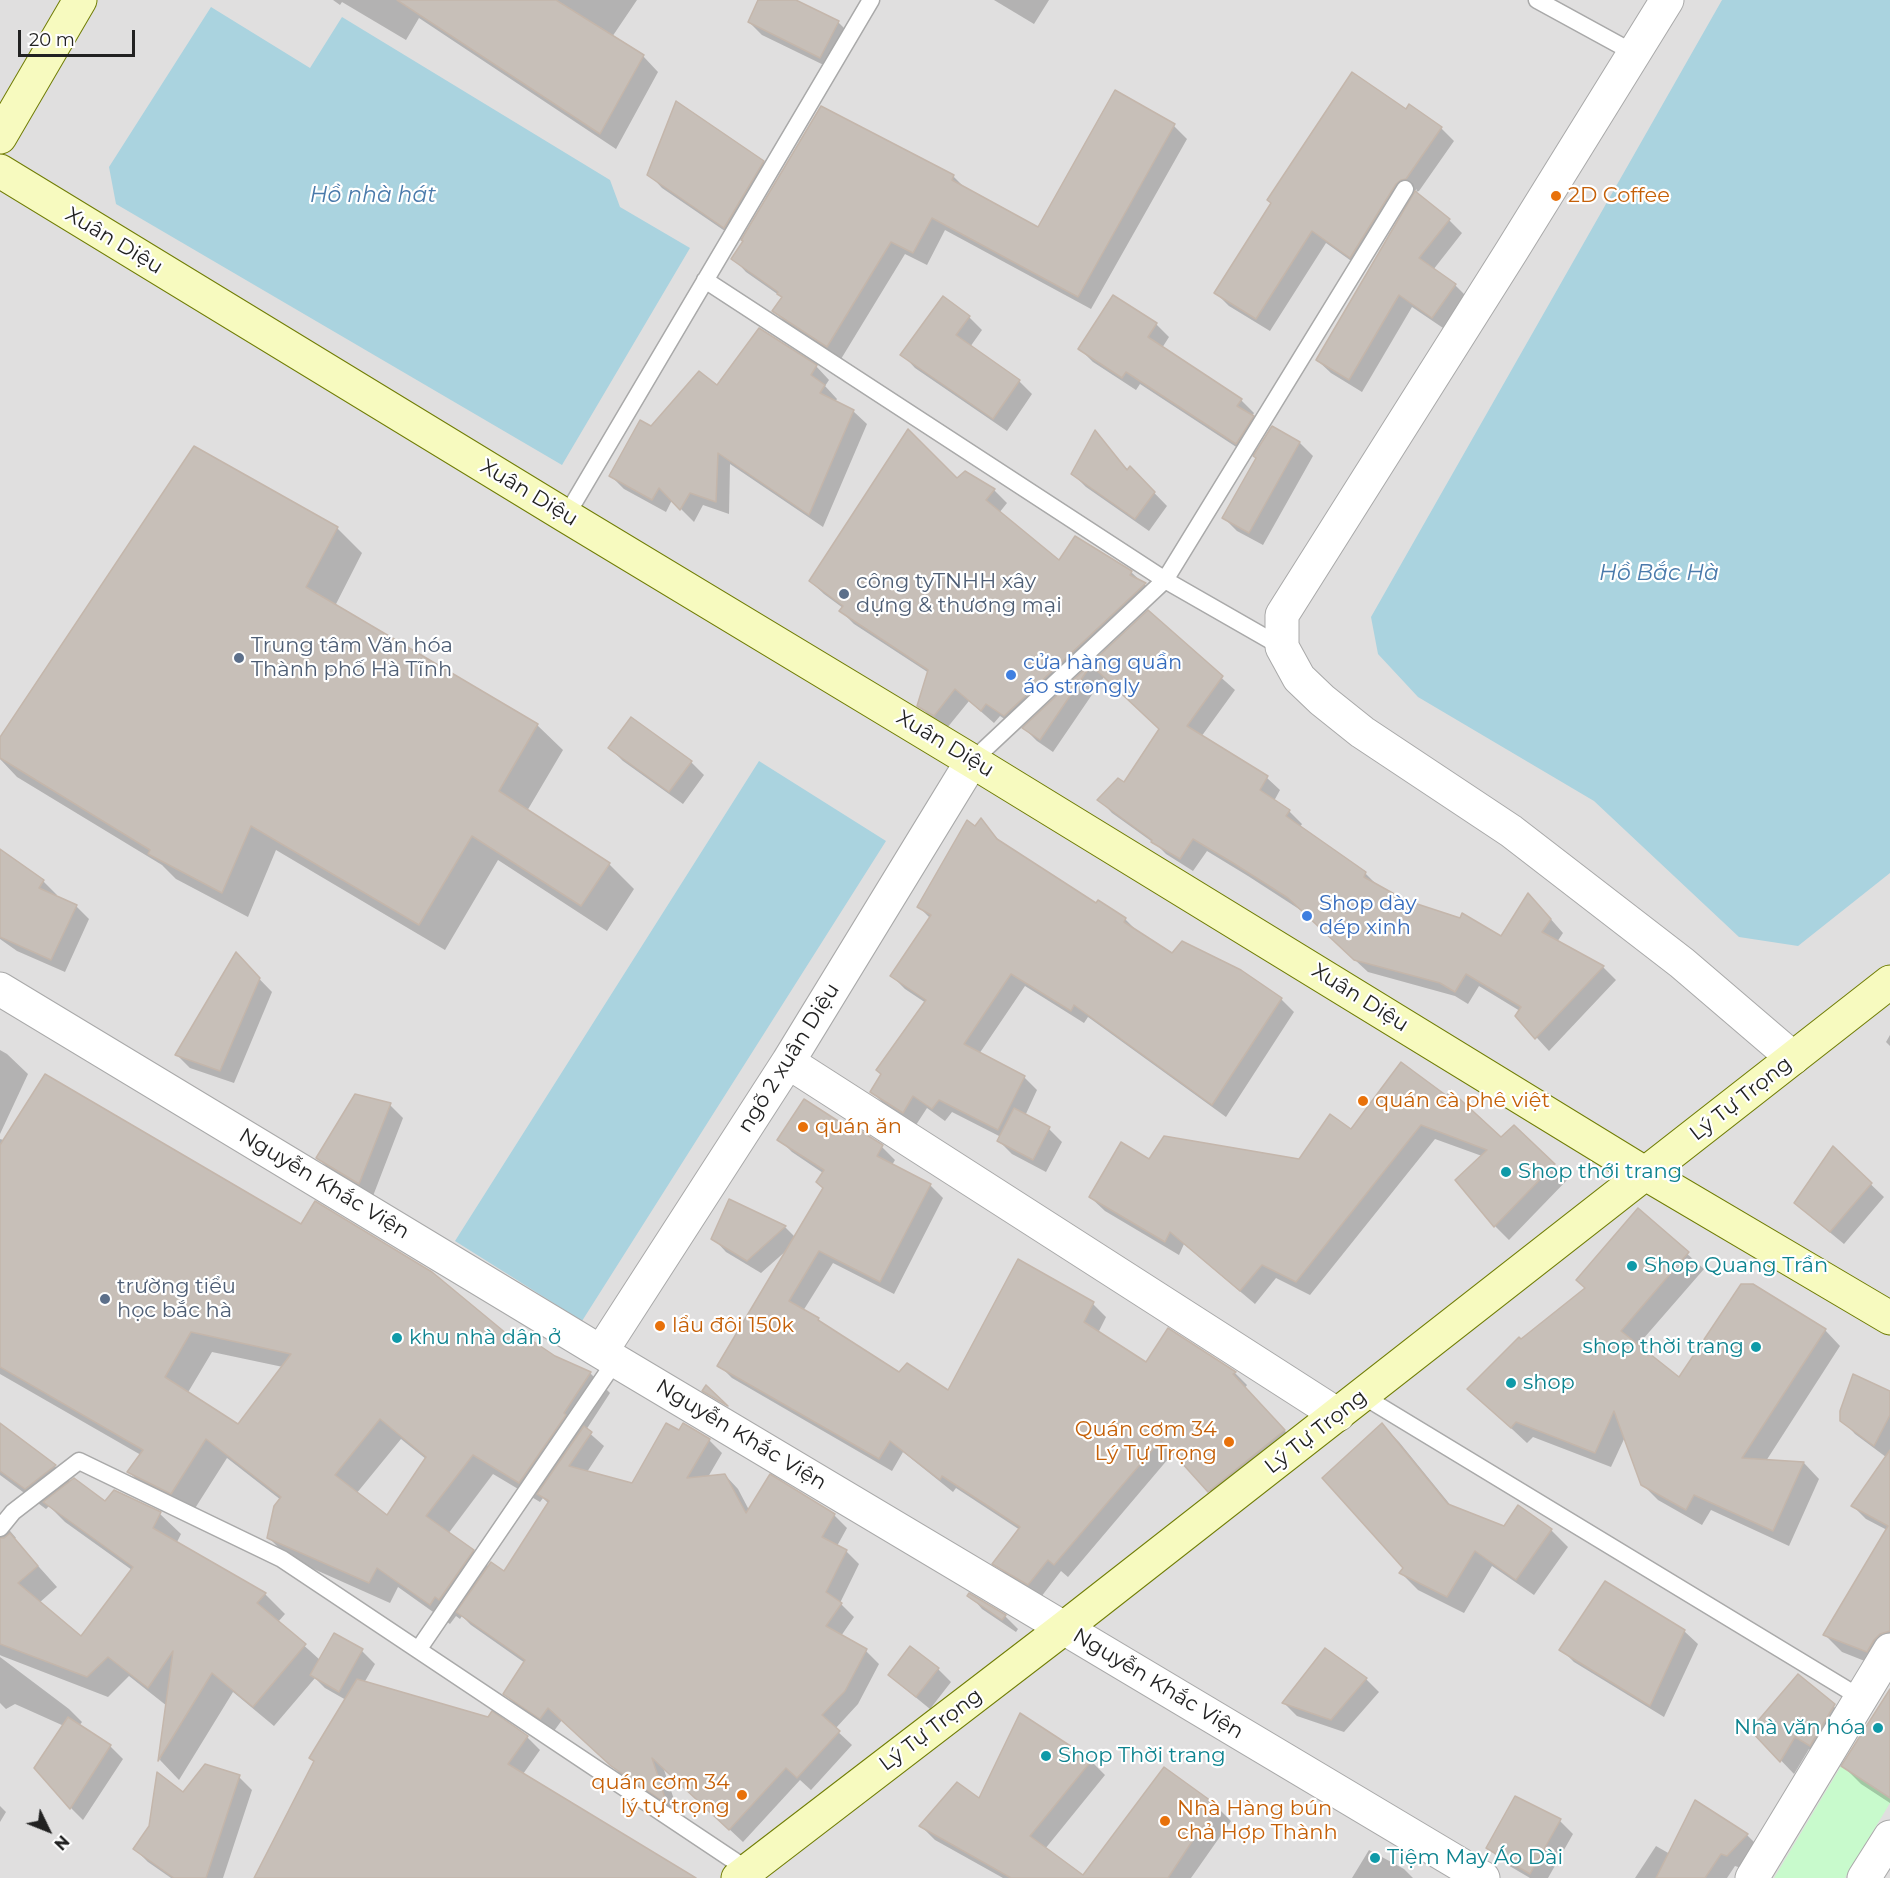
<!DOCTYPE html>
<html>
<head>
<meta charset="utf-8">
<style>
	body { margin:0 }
	#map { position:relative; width:1890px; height:1878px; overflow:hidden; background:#f2efe9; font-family:Montserrat,sans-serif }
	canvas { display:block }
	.north { position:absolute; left:18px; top:1800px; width:60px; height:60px; -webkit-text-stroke:4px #fff; paint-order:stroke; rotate:133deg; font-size:16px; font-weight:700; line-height:24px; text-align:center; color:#222 }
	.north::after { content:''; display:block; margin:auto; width:21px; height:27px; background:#222; clip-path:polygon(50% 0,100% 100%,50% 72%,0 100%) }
	.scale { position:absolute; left:18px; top:30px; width:117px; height:27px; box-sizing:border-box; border:3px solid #222; border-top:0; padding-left:8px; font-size:18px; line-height:21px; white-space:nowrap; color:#222; -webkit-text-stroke:4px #fff; paint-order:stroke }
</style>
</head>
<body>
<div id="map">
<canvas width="1890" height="1878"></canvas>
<div class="north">N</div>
<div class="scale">20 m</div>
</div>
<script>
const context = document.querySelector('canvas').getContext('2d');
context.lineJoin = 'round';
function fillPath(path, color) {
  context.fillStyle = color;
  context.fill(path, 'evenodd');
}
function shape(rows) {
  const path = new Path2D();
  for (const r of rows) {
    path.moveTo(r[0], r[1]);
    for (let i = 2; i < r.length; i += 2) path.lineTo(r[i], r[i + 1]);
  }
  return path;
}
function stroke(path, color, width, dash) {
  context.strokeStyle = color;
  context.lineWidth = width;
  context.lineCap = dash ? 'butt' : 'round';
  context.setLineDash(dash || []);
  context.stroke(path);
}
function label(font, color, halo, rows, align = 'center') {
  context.font = font + ' Montserrat,sans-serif';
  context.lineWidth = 4.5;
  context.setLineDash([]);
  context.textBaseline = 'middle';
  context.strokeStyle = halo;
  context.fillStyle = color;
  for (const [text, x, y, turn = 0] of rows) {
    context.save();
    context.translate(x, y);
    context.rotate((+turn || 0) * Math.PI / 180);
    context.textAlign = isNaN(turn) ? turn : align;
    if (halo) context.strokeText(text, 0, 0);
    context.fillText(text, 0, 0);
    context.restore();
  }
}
fillPath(shape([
	[0,0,1890,0,1890,1878,0,1878]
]), '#e0dfdf');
fillPath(shape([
	[1890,1689,1890,1803,1845,1878,1774,1878,1841,1766]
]), '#c8facc');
fillPath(shape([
	[1722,0,1890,0,1890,873,1798,946,1739,937,1594,801,1418,697,1378,654,1371,617],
	[211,7,310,68,342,17,610,180,620,207,690,248,562,465,116,204,109,167],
	[759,761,886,841,582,1321,455,1241]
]), '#aad3df');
fillPath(shape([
	[333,0,637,0,612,37,643,56,658,72,616,149,419,18,406,40,342,2,340,5],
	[760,0,792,0,838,22,851,35,834,70,762,35,749,22],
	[994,0,1049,0,1034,24],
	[1174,126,1187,139,1091,309,945,230,927,265,905,254,841,359,787,324,774,311,783,298,746,272,733,258,953,176,967,190,1038,229],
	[1441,128,1454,141,1419,191,1416,192,1417,189,1409,197,1364,270,1326,243,1270,331,1229,306,1216,293],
	[763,162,776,175,738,240,662,188,649,174],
	[1449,220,1462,233,1433,270,1455,285,1468,298,1446,330,1412,307,1362,392,1331,373,1317,360],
	[943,298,969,317,982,330,970,347,1019,381,1032,394,1007,431,915,368,902,354],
	[1156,324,1169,337,1162,348,1241,400,1254,413,1252,416,1266,430,1250,456,1140,384,1136,390,1093,362,1080,349],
	[816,366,829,380,825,386,837,399,835,402,853,411,867,424,823,527,730,464,729,514,703,505,694,522,672,500,666,512,624,489,611,476,651,428,717,387],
	[1272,428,1300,443,1313,456,1263,545,1237,531,1224,518],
	[1095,432,1128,470,1130,468,1167,506,1149,531,1086,487,1073,474],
	[965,473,994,490,1007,503,999,513,1059,563,1131,572,1158,597,1018,728,1000,716,994,723,969,701,947,728,932,719,919,705,929,673,854,624,841,611,843,608,824,594,810,581],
	[337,528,362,553,335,606,537,725,563,750,527,811,609,864,634,889,607,931,498,860,445,950,276,850,248,917,176,879,162,865,17,777,0,759,0,740],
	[1148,612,1235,690,1201,737,1267,778,1280,790,1274,801,1289,811,1302,824,1300,827,1365,873,1378,886,1404,901,1502,938,1541,908,1563,933,1557,942,1603,967,1616,980,1549,1051,1517,1016,1520,1011,1479,986,1468,1004,1455,996,1368,972,1302,911,1248,876,1207,851,1193,871,1166,854,1158,846,1112,813,1100,800,1124,784,1160,729,1104,677,1053,752,1037,741,1024,728],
	[610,748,691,762,704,775,683,804,623,761],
	[981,820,1003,845,1096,905,1125,919,1138,932,1173,955,1281,999,1294,1012,1226,1117,1088,1017,1084,1023,1025,986,979,1054,1024,1077,1037,1090,1025,1116,1049,1129,1062,1142,1046,1172,1012,1154,999,1141,1001,1137,952,1112,945,1121,927,1108,916,1125,885,1105,872,1092,926,1003,905,989,892,976,930,918,919,907],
	[0,851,44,882,57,895,55,897,76,906,89,919,65,972,17,951,0,939],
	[236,955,272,992,234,1083,190,1068,177,1055],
	[1890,1035,1890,1046,1886,1042],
	[0,1050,7,1054,28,1074,0,1134],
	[1401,1064,1501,1139,1514,1127,1568,1179,1509,1240,1495,1226,1457,1180,1482,1156,1435,1139,1310,1295,1276,1278,1255,1304,1184,1244,1179,1255,1105,1211,1090,1197,1149,1161,1299,1160,1351,1131],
	[390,1105,403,1118,373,1196,331,1171,318,1158],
	[851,1127,882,1147,895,1160,892,1165,930,1185,943,1198,894,1294,833,1263,803,1311,818,1320,824,1326,899,1374,949,1392,1019,1261,1093,1304,1106,1317,1098,1333,1146,1365,1235,1373,1247,1385,1245,1388,1297,1444,1222,1504,1174,1452,1068,1577,1061,1571,1041,1597,1007,1576,994,1563,1020,1530,956,1488,953,1492,903,1452,892,1471,732,1378,719,1365,787,1250,761,1273,726,1252,713,1238,730,1201,785,1227,795,1237,824,1188,823,1173,792,1152,779,1139,849,1130],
	[0,1139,302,1226,513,1341,590,1373,610,1393,586,1430,604,1446,587,1472,633,1485,679,1432,709,1440,722,1453,708,1477,725,1475,738,1489,749,1510,834,1515,847,1528,837,1546,846,1551,859,1564,840,1603,854,1617,841,1636,866,1651,879,1664,858,1704,835,1729,852,1745,811,1790,800,1780,743,1842,663,1767,679,1814,626,1779,562,1720,554,1731,518,1707,505,1694,525,1663,471,1625,462,1616,460,1619,456,1616,450,1624,398,1587,390,1603,289,1558,269,1538,281,1500,227,1458,192,1513,149,1492,129,1472,141,1455,0,1374],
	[212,1352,283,1367,238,1426,187,1394],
	[401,1439,426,1459,387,1518,356,1494],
	[493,1474,540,1502,543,1498,549,1504,504,1573,489,1567,473,1551,448,1534],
	[1833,1148,1884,1197,1844,1244,1810,1216,1796,1203],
	[1638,1210,1704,1269,1637,1346,1679,1379,1825,1330,1840,1346,1766,1461,1804,1463,1819,1479,1789,1546,1711,1510,1702,1525,1658,1500,1642,1484,1625,1437,1611,1467,1533,1437,1527,1443,1469,1389,1521,1341,1587,1289],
	[1890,1392,1890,1460,1855,1434,1842,1420],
	[0,1425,55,1466,71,1482,106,1504,115,1491,160,1514,181,1534,177,1542,265,1594,285,1614,278,1622,320,1660,335,1635,362,1651,375,1664,364,1683,527,1737,540,1750,523,1774,688,1878,256,1878,315,1762,311,1758,346,1700,325,1688,315,1678,274,1726,233,1692,179,1780,160,1760,167,1706,129,1676,108,1697,2,1656,0,1655,0,1519,16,1538,14,1539,57,1587,39,1603,81,1638,132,1570,65,1522,49,1506,46,1509,0,1475],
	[1382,1425,1399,1442,1452,1507,1505,1527,1519,1507,1551,1530,1568,1547,1534,1595,1492,1566,1464,1613,1418,1590,1401,1573,1405,1568],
	[1890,1469,1890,1545,1887,1530,1866,1519,1853,1506],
	[1890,1591,1890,1660,1885,1669,1842,1652,1825,1635],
	[970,1595,1005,1616,1018,1629,1016,1632,982,1609],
	[1684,1631,1698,1644,1664,1717,1574,1662,1561,1649],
	[1325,1650,1366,1679,1379,1692,1344,1732,1297,1716,1284,1703],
	[0,1657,69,1709,82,1722,79,1726,110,1746,123,1759,83,1820,71,1808,64,1726,15,1704,6,1709,0,1703],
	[938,1669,951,1682,930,1709,903,1687,890,1674],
	[1798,1676,1847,1718,1823,1758,1809,1749,1794,1774,1752,1730],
	[1890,1692,1890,1803,1861,1784,1843,1766],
	[1021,1715,1091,1761,1105,1775,1045,1849,1083,1877,1165,1769,1217,1807,1231,1821,1191,1878,1003,1878,935,1840,921,1826,980,1800],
	[239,1777,252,1790,223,1878,171,1878,148,1862,135,1849,184,1794],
	[0,1806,6,1812,0,1822],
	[1560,1821,1573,1834,1548,1878,1530,1878,1501,1861,1488,1847],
	[1747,1835,1760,1848,1741,1868,1735,1866,1727,1878,1635,1878,1656,1846,1670,1854],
	[1369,1850,1404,1869,1413,1878,1352,1878]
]), '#0003');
const building = shape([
	[397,0,556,0,644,55,600,134,397,0],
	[758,0,796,0,839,21,820,58,748,22,758,0],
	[1352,72,1406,109,1409,104,1442,127,1406,179,1401,180,1396,184,1350,258,1312,231,1256,319,1214,293,1271,203,1267,200,1352,72],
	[1115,90,1175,124,1078,297,932,218,913,253,891,242,827,347,772,311,782,297,777,294,778,292,731,259,743,241,741,240,821,106,954,175,952,180,1038,227,1115,90],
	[676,101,764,161,724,228,647,175,676,101],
	[1415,191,1450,219,1419,258,1456,284,1432,318,1399,295,1349,380,1316,360,1415,191],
	[1113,295,1157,323,1148,337,1242,399,1237,406,1254,416,1236,444,1126,372,1122,378,1078,349,1113,295],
	[943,296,970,316,956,335,1020,380,993,419,900,355,943,296],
	[759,328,817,365,811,375,825,385,820,393,854,410,809,515,718,453,716,502,690,493,680,510,659,488,652,500,609,476,640,420,651,426,699,371,717,385,759,328],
	[1272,426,1300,442,1249,533,1222,518,1256,458,1253,456,1272,426],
	[908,429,957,478,965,471,995,489,986,500,1059,560,1075,536,1132,571,1130,575,1146,583,1004,716,986,704,981,711,955,689,934,716,917,706,928,670,839,611,843,606,809,581,908,429],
	[1095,430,1127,470,1130,466,1155,492,1135,519,1071,474,1095,430],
	[194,446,338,527,306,587,538,724,499,791,610,863,581,906,472,836,419,925,251,826,222,893,148,854,150,850,0,758,0,737,194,446],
	[1148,610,1223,676,1187,726,1268,776,1260,790,1290,810,1286,816,1366,872,1364,877,1405,900,1460,918,1462,913,1501,936,1528,893,1551,919,1542,932,1604,966,1535,1039,1515,1016,1521,1007,1466,974,1455,992,1440,983,1354,960,1288,898,1233,863,1193,839,1180,859,1151,842,1152,840,1097,800,1118,778,1124,782,1159,729,1091,665,1040,740,1022,728,1148,610],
	[631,717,692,761,669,792,608,748,631,717],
	[981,818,997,839,1096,903,1098,900,1126,918,1124,922,1172,953,1182,941,1241,970,1282,998,1212,1105,1074,1005,1071,1011,1011,974,964,1044,1025,1076,998,1130,939,1100,932,1109,913,1096,903,1113,870,1092,881,1074,876,1070,926,1000,890,976,931,915,917,907,967,820,975,826,981,818],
	[0,849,44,880,39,888,77,905,51,960,0,937,0,849],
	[236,952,260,978,220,1071,175,1055,236,952],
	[1401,1062,1447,1096,1450,1090,1501,1137,1514,1125,1555,1164,1494,1227,1455,1180,1487,1150,1421,1125,1296,1282,1262,1265,1240,1291,1170,1232,1165,1242,1089,1197,1121,1142,1149,1159,1164,1136,1299,1159,1330,1114,1351,1129,1401,1062],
	[45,1074,301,1224,315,1201,432,1272,513,1339,518,1331,555,1356,591,1372,564,1413,566,1415,519,1483,473,1455,426,1516,474,1550,439,1600,435,1597,430,1605,377,1568,369,1583,267,1538,274,1506,281,1497,206,1439,171,1494,127,1472,143,1450,0,1367,0,1145,45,1074],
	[191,1332,291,1354,238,1424,165,1377,191,1332],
	[380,1419,426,1457,387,1515,335,1475,380,1419],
	[355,1094,391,1103,359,1184,316,1158,355,1094],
	[804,1099,849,1128,851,1125,883,1145,877,1156,931,1184,880,1282,819,1251,789,1301,819,1318,818,1320,899,1372,907,1363,948,1390,1018,1259,1094,1302,1084,1322,1146,1362,1168,1328,1236,1372,1233,1374,1285,1430,1208,1492,1161,1440,1054,1565,1048,1560,1028,1585,992,1564,1020,1527,942,1476,940,1480,890,1441,879,1459,717,1366,823,1188,816,1182,824,1170,777,1140,804,1099],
	[1014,1108,1050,1127,1033,1160,997,1141,1014,1108],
	[1833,1146,1872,1183,1830,1232,1794,1203,1833,1146],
	[729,1199,786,1226,747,1261,711,1239,729,1199],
	[1638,1208,1689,1252,1621,1331,1679,1377,1741,1284,1753,1284,1826,1329,1742,1458,1804,1462,1773,1531,1694,1495,1686,1510,1641,1485,1614,1411,1595,1453,1516,1422,1511,1428,1467,1389,1519,1337,1521,1339,1585,1288,1576,1280,1638,1208],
	[1853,1374,1890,1391,1890,1415,1874,1446,1840,1421,1840,1411,1853,1374],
	[706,1385,728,1406,702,1391,706,1385],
	[0,1423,56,1465,25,1489,0,1471,0,1423],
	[666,1423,679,1430,683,1423,710,1439,687,1478,725,1474,746,1513,770,1474,835,1514,822,1537,847,1550,826,1592,842,1603,826,1626,867,1649,845,1691,822,1715,840,1731,797,1778,786,1768,729,1830,652,1758,667,1804,611,1766,548,1708,540,1719,503,1694,525,1660,456,1612,491,1562,504,1571,549,1501,537,1494,584,1426,592,1432,569,1466,632,1483,666,1423],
	[1382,1423,1448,1504,1504,1526,1518,1505,1552,1529,1516,1580,1475,1551,1447,1597,1399,1573,1403,1568,1322,1478,1382,1423],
	[1890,1450,1890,1631,1880,1634,1874,1640,1867,1652,1823,1635,1888,1526,1851,1506,1890,1450],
	[74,1478,105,1501,114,1490,161,1512,153,1528,266,1593,257,1603,306,1644,253,1707,212,1673,158,1761,173,1651,148,1688,108,1657,87,1677,0,1644,0,1538,4,1538,10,1533,38,1566,18,1583,81,1636,133,1567,43,1502,74,1478],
	[1605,1581,1685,1630,1650,1706,1559,1650,1605,1581],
	[969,1593,1006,1615,1002,1620,967,1596,969,1593],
	[334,1633,363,1649,339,1692,310,1675,334,1633],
	[910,1646,939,1668,916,1697,888,1675,910,1646],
	[1325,1648,1367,1678,1331,1720,1282,1703,1325,1648],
	[1798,1674,1835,1704,1810,1746,1795,1737,1780,1762,1750,1730,1798,1674],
	[357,1679,488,1717,492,1711,528,1736,508,1764,696,1878,254,1878,314,1761,309,1758,357,1679],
	[1890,1689,1890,1798,1841,1766,1890,1689],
	[1020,1713,1092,1760,1030,1836,1083,1875,1164,1767,1218,1806,1195,1837,1168,1878,1011,1878,919,1826,957,1782,979,1798,1020,1713],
	[68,1717,111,1745,70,1809,34,1768,68,1717],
	[205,1764,240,1775,206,1878,174,1878,133,1849,149,1826,157,1772,183,1792,205,1764],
	[1515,1796,1561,1819,1530,1874,1486,1848,1515,1796],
	[1695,1800,1748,1834,1727,1856,1721,1854,1705,1878,1656,1878,1695,1800]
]);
fillPath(building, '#c7bfb8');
stroke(building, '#c4b6ab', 1.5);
const lane = shape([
	[1537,0,1634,53],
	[705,280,1165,580,1282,647],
	[566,516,871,0],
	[972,761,1165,580,1405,189],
	[1363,1396,1861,1698],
	[0,1528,13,1512,79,1461,282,1559,748,1870],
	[418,1650,616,1360]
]);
const street = shape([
	[1667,0,1511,252,1282,615,1282,647,1299,678,1322,700,1362,732,1511,831,1682,963,1793,1058],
	[0,989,601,1352,1483,1878],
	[788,1062,1338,1415],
	[601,1352,788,1062,972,761],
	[1752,1878,1890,1650],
	[1864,1878,1890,1837]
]);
const secondary = shape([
	[0,137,80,0],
	[0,171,566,516,972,761,1646,1174,1890,1318],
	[738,1878,1064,1628,1890,982]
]);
stroke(lane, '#a9a9a9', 19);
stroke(street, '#a9a9a9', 35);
stroke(secondary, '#707d05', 35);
stroke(lane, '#fff', 16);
stroke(street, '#fff', 33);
stroke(secondary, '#f7fabf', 33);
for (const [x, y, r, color] of [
	[1556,196,6,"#e8710a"],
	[844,594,6,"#5c6f8a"],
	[239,658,6,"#5c6f8a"],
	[1011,675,6,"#3f7fe0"],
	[1307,916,6,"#3f7fe0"],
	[1363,1101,6,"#e8710a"],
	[803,1127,6,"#e8710a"],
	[1506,1172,6,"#0f9aa8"],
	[1632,1266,6,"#0f9aa8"],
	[105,1299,6,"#5c6f8a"],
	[660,1326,6,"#e8710a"],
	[397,1338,6,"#0f9aa8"],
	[1756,1347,6,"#0f9aa8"],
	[1511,1383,6,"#0f9aa8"],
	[1229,1442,6,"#e8710a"],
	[1878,1728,6,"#0f9aa8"],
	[1046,1756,6,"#0f9aa8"],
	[742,1795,6,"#e8710a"],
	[1165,1821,6,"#e8710a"],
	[1375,1858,6,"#0f9aa8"]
]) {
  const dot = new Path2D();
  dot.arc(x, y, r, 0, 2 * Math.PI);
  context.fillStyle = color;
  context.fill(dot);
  stroke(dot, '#fff', 2);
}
label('21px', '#c56008', '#fff', [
	["2D Coffee",1568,196],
	["quán cà phê việt",1375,1101],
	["quán ăn",815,1127],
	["lẩu đôi 150k",672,1326],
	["Quán cơm 34",1217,1430,"right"],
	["Lý Tự Trọng",1217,1454,"right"],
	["quán cơm 34",730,1783,"right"],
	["lý tự trọng",730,1807,"right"],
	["Nhà Hàng bún",1177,1809],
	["chả Hợp Thành",1177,1833]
], 'left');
label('21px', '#222', '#fff', [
	["Xuân Diệu",114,241,31],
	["Xuân Diệu",529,493,31],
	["Xuân Diệu",945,744,31],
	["Xuân Diệu",1360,998,32],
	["ngõ 2 xuân Diệu",789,1058,-58],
	["Lý Tự Trọng",1741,1099,-38],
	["Nguyễn Khắc Viện",324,1184,31],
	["Lý Tự Trọng",1316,1432,-38],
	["Nguyễn Khắc Viện",741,1435,31],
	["Nguyễn Khắc Viện",1158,1684,31],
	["Lý Tự Trọng",931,1730,-37]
]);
label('21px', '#4e5e75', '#fff', [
	["công tyTNHH xây",856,582],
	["dựng & thương mại",856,606],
	["Trung tâm Văn hóa",251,646],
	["Thành phố Hà Tĩnh",251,670],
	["trường tiểu",117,1287],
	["học bắc hà",117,1311]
], 'left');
label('21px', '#366cbe', '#fff', [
	["cửa hàng quần",1023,663],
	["áo strongly",1023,687],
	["Shop dày",1319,904],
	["dép xinh",1319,928]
], 'left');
label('21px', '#0d838f', '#fff', [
	["Shop thới trang",1518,1172],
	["Shop Quang Trần",1644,1266],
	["khu nhà dân ở",409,1338],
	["shop thời trang",1744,1347,"right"],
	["shop",1523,1383],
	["Nhà văn hóa",1866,1728,"right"],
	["Shop Thời trang",1058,1756],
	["Tiệm May Áo Dài",1387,1858]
], 'left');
label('italic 22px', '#4a7aab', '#fff', [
	["Hồ nhà hát",373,196],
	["Hồ Bắc Hà",1659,574]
]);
</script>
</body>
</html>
